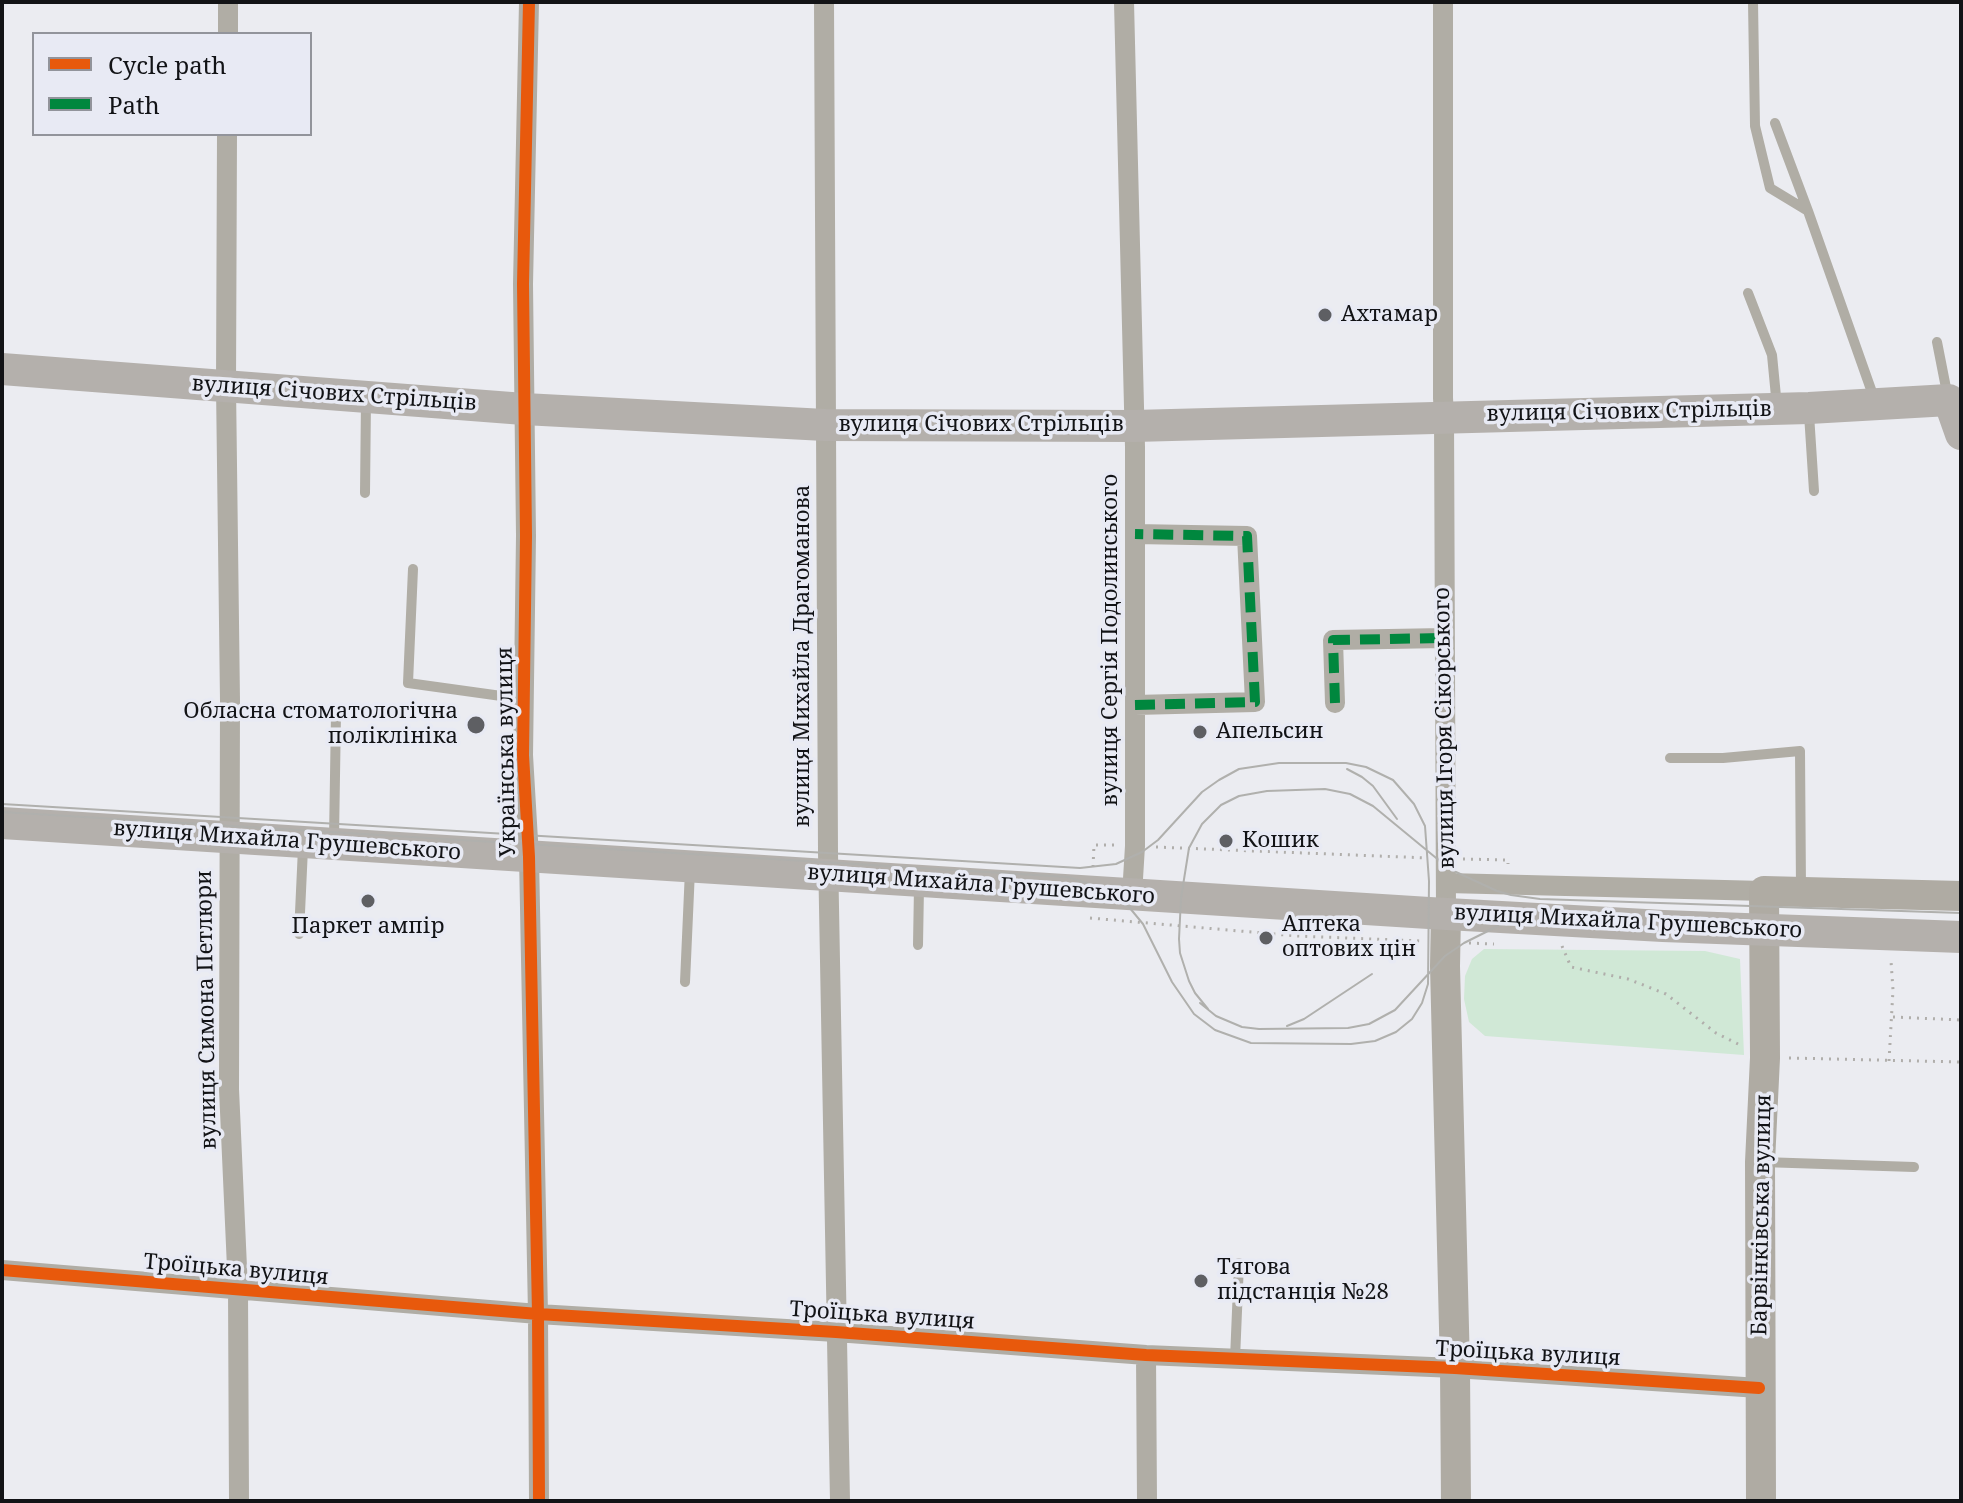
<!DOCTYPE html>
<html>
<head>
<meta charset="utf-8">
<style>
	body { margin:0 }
	#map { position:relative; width:1963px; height:1503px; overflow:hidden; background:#ebecf1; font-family:"Noto Serif",serif }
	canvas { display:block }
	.frame { position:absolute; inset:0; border:4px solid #121316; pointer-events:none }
	.legend { position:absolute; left:32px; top:32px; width:280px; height:104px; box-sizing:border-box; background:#e8eaf4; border:2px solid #92949b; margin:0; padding:10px 14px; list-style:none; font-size:24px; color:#121316 }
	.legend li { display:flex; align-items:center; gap:16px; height:40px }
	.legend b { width:40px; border:2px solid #92949b }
</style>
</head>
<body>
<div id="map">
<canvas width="1963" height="1503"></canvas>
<div class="frame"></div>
<ul class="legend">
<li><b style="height:10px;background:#e8590c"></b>Cycle path</li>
<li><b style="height:10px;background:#00873e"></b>Path</li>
</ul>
</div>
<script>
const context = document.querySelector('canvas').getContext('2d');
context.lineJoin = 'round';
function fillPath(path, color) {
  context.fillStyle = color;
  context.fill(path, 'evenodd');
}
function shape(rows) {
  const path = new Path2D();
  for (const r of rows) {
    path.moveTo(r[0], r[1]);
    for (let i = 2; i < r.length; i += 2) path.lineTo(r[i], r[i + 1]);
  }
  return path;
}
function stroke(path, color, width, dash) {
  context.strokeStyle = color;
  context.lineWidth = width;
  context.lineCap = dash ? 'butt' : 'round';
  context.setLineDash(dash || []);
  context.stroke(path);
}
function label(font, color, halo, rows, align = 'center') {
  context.font = font + ' "Noto Serif",serif';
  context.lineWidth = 7;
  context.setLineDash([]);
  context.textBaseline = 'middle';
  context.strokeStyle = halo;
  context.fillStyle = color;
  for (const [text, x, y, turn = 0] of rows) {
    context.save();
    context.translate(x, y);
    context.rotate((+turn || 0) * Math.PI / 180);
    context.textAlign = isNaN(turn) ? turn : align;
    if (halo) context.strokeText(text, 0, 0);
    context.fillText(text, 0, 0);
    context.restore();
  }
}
fillPath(shape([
	[1484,949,1705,951,1740,959,1744,1055,1485,1036,1469,1022,1464,999,1465,976,1472,959]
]), '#d0e8d6');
stroke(shape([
	[1156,847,1428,858],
	[1463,859,1508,860,1508,864],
	[1093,867,1094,845,1116,845],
	[1090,918,1297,936,1422,941],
	[1469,943,1494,944],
	[1562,946,1571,967,1628,979,1666,994,1716,1033,1740,1045],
	[1893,1017,1961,1020],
	[1789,1058,1961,1062],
	[1889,1061,1893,990,1891,961]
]), '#b0aeab', 3, [2, 6]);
stroke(shape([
	[1753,2,1755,126,1770,188,1808,211,1874,398],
	[1775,123,1808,211],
	[1748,293,1772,355,1777,407],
	[1937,342,1948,398],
	[1809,414,1814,491],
	[365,493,366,399],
	[413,569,408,683,523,699],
	[1670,758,1723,758,1800,751,1801,890],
	[334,838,336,714],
	[299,934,303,848],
	[918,945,919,887],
	[685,982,690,870],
	[1762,1162,1914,1167],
	[1235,1359,1239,1263]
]), '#b0ada5', 10);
stroke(shape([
	[529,2,523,284,526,536,523,755,529,857,538,1314,539,1501],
	[824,2,828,853,840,1501],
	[1124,2,1135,447,1135,846,1132,895],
	[1443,2,1443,398,1444,416,1446,914],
	[228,34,228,2],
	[227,134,226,386,230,701,229,1089,238,1290,239,1501],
	[1335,703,1333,640,1444,638],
	[1135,705,1255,702,1247,536,1135,534],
	[1447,883,1764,891],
	[2,1270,538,1314,836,1332,1146,1355,1455,1368,1759,1388],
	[1146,1355,1147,1501]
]), '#b0ada5', 20);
stroke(shape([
	[1446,914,1445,966,1455,1368,1456,1501],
	[1761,1501,1760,1162,1765,1058,1764,891,1961,896]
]), '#afaba3', 30);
stroke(shape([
	[2,369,524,409,825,425,1134,426,1809,408,1949,400,1961,434],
	[2,823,1429,913,1663,926,1961,937]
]), '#b4b0ac', 32);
stroke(shape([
	[1347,769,1362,777,1373,786,1397,819],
	[2,804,1080,868,1116,864,1142,852,1158,840,1202,792,1219,780,1239,769,1279,763,1346,763,1366,767,1393,780,1414,804,1425,826,1429,881,1428,984,1422,1003,1412,1019,1396,1032,1375,1041,1351,1044,1251,1043,1215,1030,1194,1014,1172,982,1143,924,1129,907,1101,888,1068,877,2,812],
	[1200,1003,1216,1016,1242,1027,1259,1029,1348,1028,1369,1024,1395,1010,1445,956,1464,943,1524,913,1534,910,1557,909],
	[1208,1009,1195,993,1189,981,1180,953,1179,939,1181,898,1189,848,1202,824,1221,805,1239,796,1267,791,1325,789,1350,794,1373,806,1441,862,1456,872,1497,891,1511,895,1540,899,1961,913],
	[1287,1026,1304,1019,1372,974]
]), '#b0b0ad', 2);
stroke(shape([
	[1335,703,1333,640,1444,638],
	[1135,705,1255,702,1247,536,1135,534]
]), '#00873e', 10, [20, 10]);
stroke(shape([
	[529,2,523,284,526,536,523,755,529,857,538,1314,539,1501],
	[2,1270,538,1314,836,1332,1146,1355,1455,1368,1759,1388]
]), '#e8590c', 12);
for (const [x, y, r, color] of [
	[1325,315,8,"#5e5f63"],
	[476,725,10,"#5e5f63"],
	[1200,732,8,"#5e5f63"],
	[1226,841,8,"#5e5f63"],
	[368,901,8,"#5e5f63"],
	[1266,938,8,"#5e5f63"],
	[1201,1281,8,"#5e5f63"]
]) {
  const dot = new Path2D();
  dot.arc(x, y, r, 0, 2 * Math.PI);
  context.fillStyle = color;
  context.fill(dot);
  stroke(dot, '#e8eaf4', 3);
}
label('22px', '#121316', '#e8eaf4', [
	["Ахтамар",1341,315],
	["Обласна стоматологічна",458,712,"right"],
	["поліклініка",458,737,"right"],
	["Апельсин",1216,732],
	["Кошик",1242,841],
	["Аптека",1282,925],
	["оптових цін",1282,950],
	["Паркет ампір",368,927,"center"],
	["Тягова",1217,1268],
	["пiдстанцiя №28",1217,1293]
], 'left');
label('22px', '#121316', '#e8eaf4', [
	["вулиця Січових Стрільців",334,394,4],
	["вулиця Січових Стрільців",1629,412,-1],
	["вулиця Січових Стрільців",981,425],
	["вулиця Сергія Подолинського",1111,640,-90],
	["вулиця Михайла Драгоманова",803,656,-90],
	["вулиця Ігоря Сікорського",1445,728,-91],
	["Українська вулиця",507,752,-91],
	["вулиця Михайла Грушевського",287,841,4],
	["вулиця Михайла Грушевського",981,885,4],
	["вулиця Михайла Грушевського",1628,922,3],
	["вулиця Симона Петлюри",207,1010,-91],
	["Барвінківська вулиця",1762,1215,-89],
	["Троїцька вулиця",236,1270,5],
	["Троїцька вулиця",882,1316,4],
	["Троїцька вулиця",1528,1354,3]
]);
</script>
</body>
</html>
